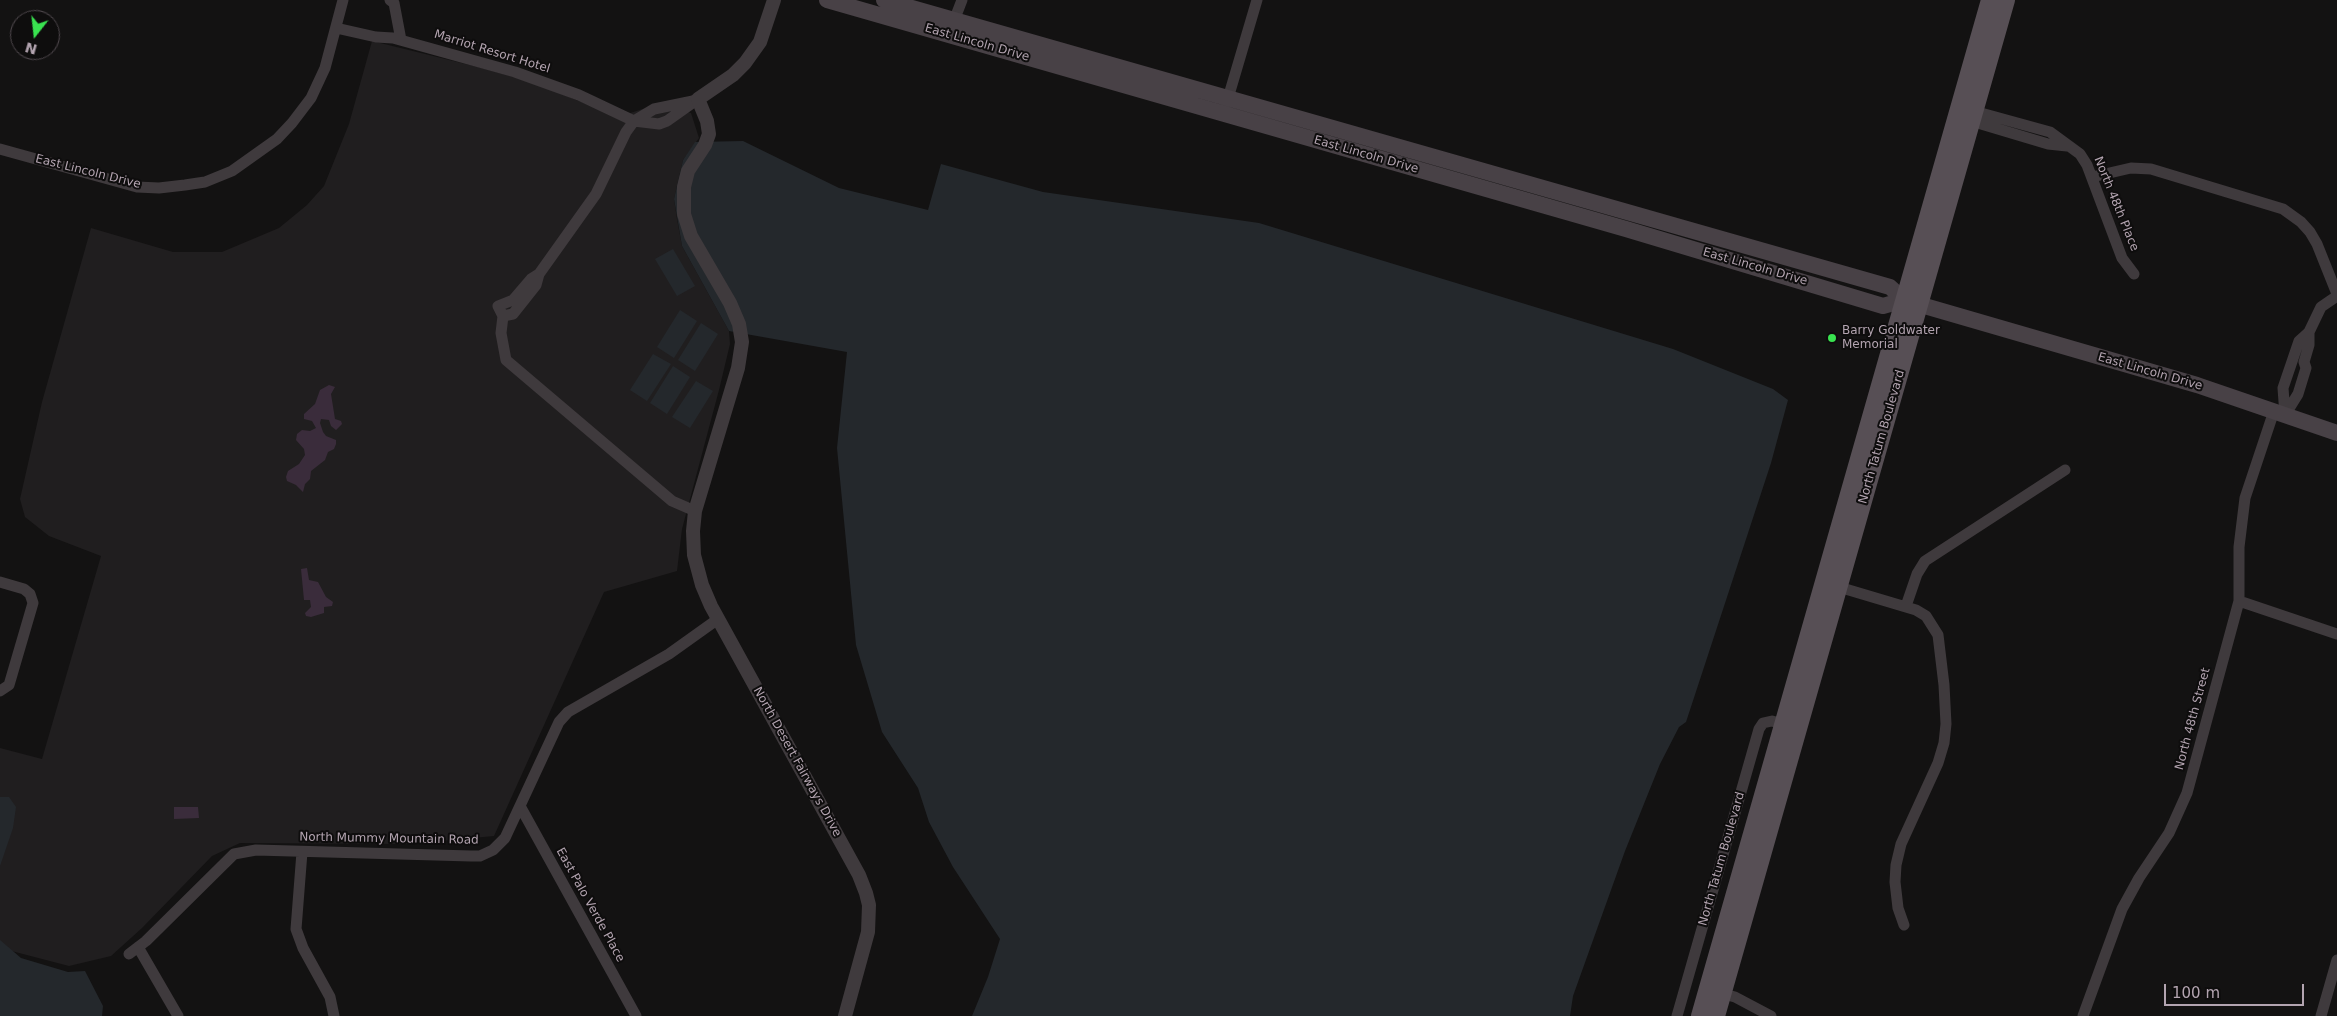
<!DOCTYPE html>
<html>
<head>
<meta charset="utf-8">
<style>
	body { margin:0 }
	#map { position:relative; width:2337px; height:1016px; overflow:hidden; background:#131212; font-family:"DejaVu Sans",sans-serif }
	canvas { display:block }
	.north { position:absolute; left:10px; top:10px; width:50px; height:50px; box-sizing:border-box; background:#0e0d0d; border:1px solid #50494e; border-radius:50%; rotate:196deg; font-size:14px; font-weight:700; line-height:20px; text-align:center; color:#b3a4b0 }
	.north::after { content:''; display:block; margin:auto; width:18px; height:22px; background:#39e350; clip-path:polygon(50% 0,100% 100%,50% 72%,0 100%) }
	.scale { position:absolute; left:2164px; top:984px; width:140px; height:22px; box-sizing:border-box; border:2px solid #b3a4b0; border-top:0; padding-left:6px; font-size:15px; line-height:18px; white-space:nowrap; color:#b3a4b0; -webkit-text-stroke:4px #0e0d0d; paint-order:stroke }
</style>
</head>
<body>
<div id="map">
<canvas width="2337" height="1016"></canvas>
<div class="north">N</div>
<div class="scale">100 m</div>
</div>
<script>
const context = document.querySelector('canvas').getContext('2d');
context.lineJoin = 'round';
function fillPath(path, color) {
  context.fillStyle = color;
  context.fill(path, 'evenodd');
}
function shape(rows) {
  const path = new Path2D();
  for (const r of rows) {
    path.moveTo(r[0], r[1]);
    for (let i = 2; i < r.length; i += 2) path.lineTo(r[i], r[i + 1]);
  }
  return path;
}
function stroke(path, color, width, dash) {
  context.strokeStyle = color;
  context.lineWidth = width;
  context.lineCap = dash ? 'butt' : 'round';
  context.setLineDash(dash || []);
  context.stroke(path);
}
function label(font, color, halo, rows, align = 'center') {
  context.font = font + ' "DejaVu Sans",sans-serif';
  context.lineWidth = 4;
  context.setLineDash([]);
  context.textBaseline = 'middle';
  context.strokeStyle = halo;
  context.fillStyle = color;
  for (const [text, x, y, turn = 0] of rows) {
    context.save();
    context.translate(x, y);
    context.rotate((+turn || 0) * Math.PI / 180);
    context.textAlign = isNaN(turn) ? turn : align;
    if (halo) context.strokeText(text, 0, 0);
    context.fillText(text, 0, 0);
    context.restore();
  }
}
fillPath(shape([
	[372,41,478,67,535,83,618,117,661,103,691,113,699,138,683,160,674,199,677,219,682,246,729,331,730,344,719,390,682,529,677,571,604,592,494,836,408,844,240,843,212,856,142,928,111,956,69,966,0,948,0,748,42,759,101,556,49,536,25,517,20,499,42,402,91,228,173,252,222,252,279,228,307,205,324,186,349,124]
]), '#201e1f');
fillPath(shape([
	[743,141,839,188,928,210,941,164,1043,192,1259,223,1673,349,1773,389,1788,400,1771,463,1686,722,1679,727,1660,764,1625,851,1573,996,1570,1016,972,1016,988,977,1000,939,953,867,929,822,918,788,882,732,856,645,837,448,847,352,729,331,682,246,674,199,683,160,695,142],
	[673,249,695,286,677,296,655,259],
	[680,310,697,321,674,358,657,347],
	[701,323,718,334,695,371,678,360],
	[653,354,671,364,647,401,630,390],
	[673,366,690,377,667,414,650,403],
	[696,381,713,391,690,428,672,417],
	[0,797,9,797,16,807,13,828,0,866],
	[0,940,21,958,68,972,85,971,103,1006,102,1016,0,1016]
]), '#24282c');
fillPath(shape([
	[329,385,335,387,331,394,335,419,341,421,342,424,336,430,331,426,329,420,321,419,320,423,323,432,326,436,336,440,336,444,334,449,328,452,325,460,311,471,310,479,305,484,303,492,296,485,287,481,286,477,288,471,299,464,305,455,304,449,296,440,297,434,302,430,310,431,316,428,312,421,304,419,304,414,315,404,320,390],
	[307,568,309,580,318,582,326,597,333,602,332,606,324,607,324,613,311,617,306,616,305,613,311,607,310,600,304,600,301,569],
	[174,807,198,807,199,818,174,819]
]), '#3a2c3b');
stroke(shape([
	[390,0,394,3,401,40],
	[952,26,962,0],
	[336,28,376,37,393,38,515,72,579,95,634,121,659,124,667,121,698,99],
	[1226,105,1257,0],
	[1970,110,2050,132,2080,154,2087,165,2122,258,2134,274],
	[1968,118,1971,121,2048,144,2067,146],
	[0,149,137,187,159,188,185,185,205,182,232,171,277,139,292,123,311,98,325,68,343,0],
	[2092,177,2131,168,2151,169,2283,209,2301,222,2310,232,2317,244,2337,294],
	[539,274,531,279,513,300,498,306,503,316,501,333,506,360,672,501,695,511],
	[503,316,513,314,536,285,539,274,596,194,626,132,634,121,654,109,693,101],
	[2285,415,2283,388,2299,341,2309,332,2321,307,2337,296],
	[2285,415,2298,394,2306,368,2304,362,2309,345,2309,332],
	[0,582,24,589,30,594,33,603,9,685,0,691],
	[1832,585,1916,610,1926,616,1938,635,1944,685,1946,724,1944,743,1938,763,1901,844,1896,865,1895,882,1898,908,1904,925],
	[2239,601,2337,634],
	[1906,606,1917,574,1925,561,2065,470],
	[520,806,636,1016],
	[302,852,296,929,303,948,330,997,334,1016],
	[138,947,178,1016],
	[129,954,146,941,234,854,256,850,471,856,480,856,493,850,505,838,559,722,568,712,669,654,718,619],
	[1716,992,1735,997,1771,1016],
	[1677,1016,1759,729,1763,723,1772,721,1789,726],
	[2083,1016,2122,909,2139,878,2169,833,2187,793,2239,601,2239,547,2245,498,2274,411],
	[2321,1016,2337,960]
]), '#3f3a3d', 11);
stroke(shape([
	[774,0,760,42,745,63,733,75,698,99,707,121,709,134,705,145,688,171,684,187,684,214,691,236,730,303,739,324,742,342,738,368,695,511,693,531,694,555,702,585,711,606,859,875,866,893,869,905,868,932,845,1016]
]), '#3f3a3d', 14);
stroke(shape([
	[827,0,1626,229,1883,306,1904,300],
	[884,0,1890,287,1904,300,2197,385,2337,433]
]), '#484146', 16);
stroke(shape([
	[1700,1016,1990,0],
	[1716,1016,2006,0]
]), '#574f55', 18);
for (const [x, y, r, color] of [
	[1832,338,5,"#39e350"]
]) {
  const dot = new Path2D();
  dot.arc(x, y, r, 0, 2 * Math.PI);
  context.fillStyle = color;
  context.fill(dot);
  stroke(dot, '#0e0d0d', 2);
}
label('12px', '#b3a4b0', '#0e0d0d', [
	["East Lincoln Drive",977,43,16],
	["Marriot Resort Hotel",492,52,17],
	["East Lincoln Drive",1366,155,16],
	["East Lincoln Drive",88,172,14],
	["North 48th Place",2116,204,68],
	["East Lincoln Drive",1755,267,16],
	["East Lincoln Drive",2150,372,16],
	["North Tatum Boulevard",1882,437,-74],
	["North 48th Street",2193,719,-75],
	["North Desert Fairways Drive",797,762,61],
	["North Mummy Mountain Road",389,839,1],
	["North Tatum Boulevard",1722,859,-74],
	["East Palo Verde Place",590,905,61]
]);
label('12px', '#b3a4b0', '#0e0d0d', [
	["Barry Goldwater",1842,331],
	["Memorial",1842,345]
], 'left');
</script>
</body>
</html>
